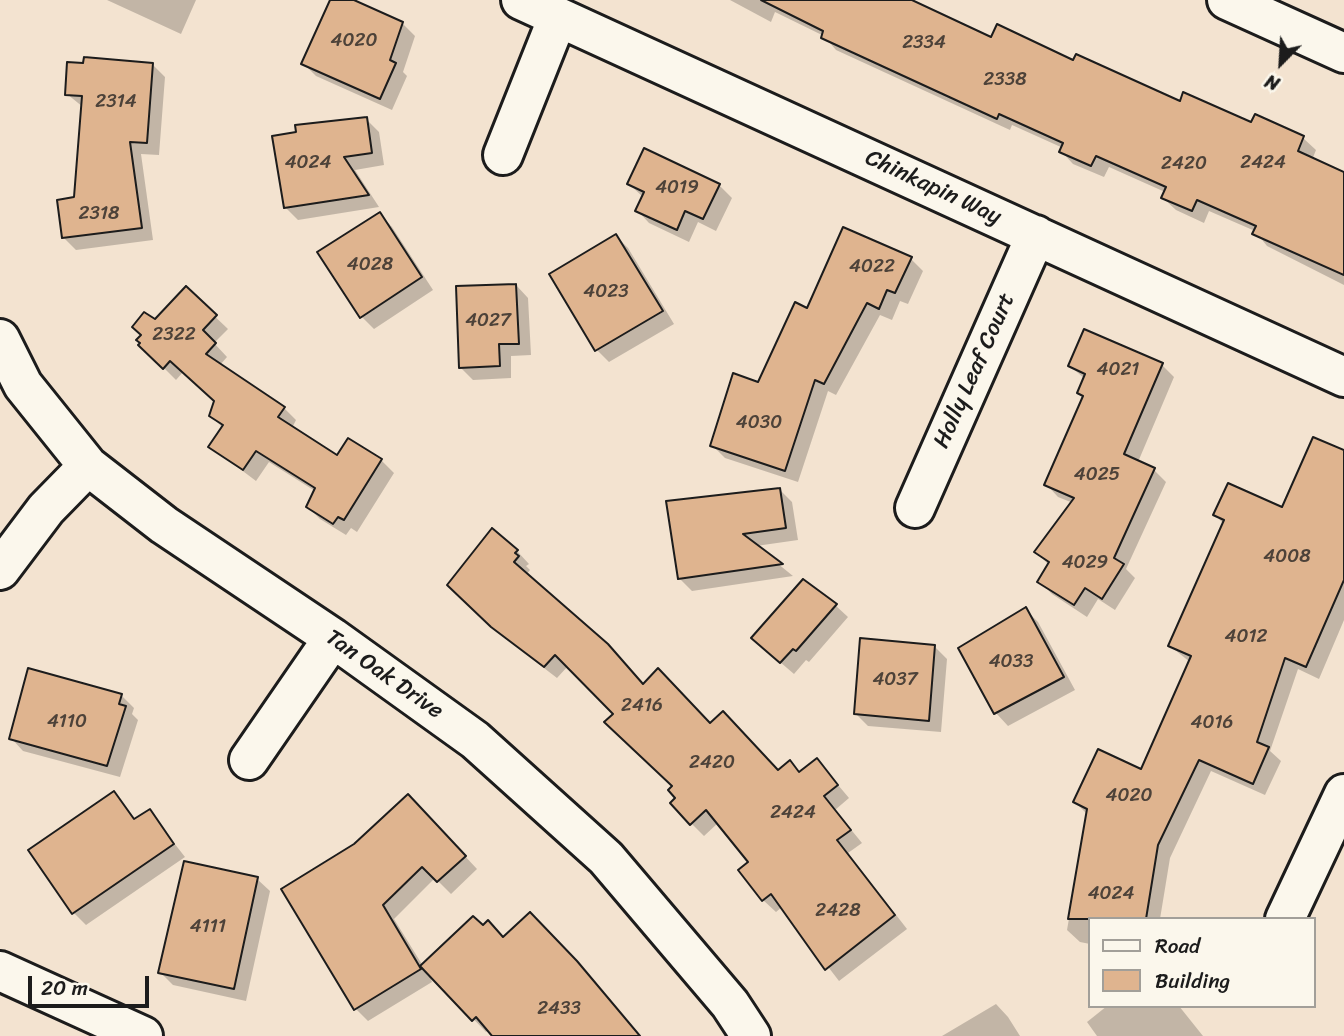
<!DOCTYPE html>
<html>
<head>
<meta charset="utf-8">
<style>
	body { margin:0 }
	#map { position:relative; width:1344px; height:1036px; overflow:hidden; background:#f3e3d0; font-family:Sriracha,sans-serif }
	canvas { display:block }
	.legend { position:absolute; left:1088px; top:917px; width:228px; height:91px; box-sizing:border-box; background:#fbf7ec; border:2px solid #a29f99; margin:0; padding:9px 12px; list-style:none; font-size:21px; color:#1c1c1c }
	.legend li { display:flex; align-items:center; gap:14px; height:35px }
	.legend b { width:35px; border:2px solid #a29f99 }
	.north { position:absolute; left:1246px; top:28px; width:70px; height:70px; -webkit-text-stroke:5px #fbf7ec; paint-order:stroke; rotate:204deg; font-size:19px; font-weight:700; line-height:28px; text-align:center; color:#1c1c1c }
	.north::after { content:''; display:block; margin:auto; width:24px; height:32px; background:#1c1c1c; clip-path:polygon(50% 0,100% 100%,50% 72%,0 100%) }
	.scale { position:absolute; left:28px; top:976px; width:121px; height:32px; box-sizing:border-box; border:4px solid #1c1c1c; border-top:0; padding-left:9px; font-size:21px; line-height:24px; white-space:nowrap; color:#1c1c1c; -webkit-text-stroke:5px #fbf7ec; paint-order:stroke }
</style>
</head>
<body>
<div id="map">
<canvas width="1344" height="1036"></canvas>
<ul class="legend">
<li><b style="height:9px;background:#fbf7ec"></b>Road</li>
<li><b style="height:19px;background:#dfb48f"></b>Building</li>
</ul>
<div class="north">N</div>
<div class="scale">20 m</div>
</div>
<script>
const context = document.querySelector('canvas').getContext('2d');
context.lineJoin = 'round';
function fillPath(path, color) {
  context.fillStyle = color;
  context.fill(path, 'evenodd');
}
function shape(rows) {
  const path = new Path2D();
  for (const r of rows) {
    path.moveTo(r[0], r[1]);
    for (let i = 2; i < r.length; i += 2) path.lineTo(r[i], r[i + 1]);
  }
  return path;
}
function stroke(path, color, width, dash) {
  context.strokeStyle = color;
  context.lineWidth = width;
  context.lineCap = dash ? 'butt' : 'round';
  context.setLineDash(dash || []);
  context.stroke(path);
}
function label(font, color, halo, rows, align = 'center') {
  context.font = font + ' Sriracha,sans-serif';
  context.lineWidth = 7;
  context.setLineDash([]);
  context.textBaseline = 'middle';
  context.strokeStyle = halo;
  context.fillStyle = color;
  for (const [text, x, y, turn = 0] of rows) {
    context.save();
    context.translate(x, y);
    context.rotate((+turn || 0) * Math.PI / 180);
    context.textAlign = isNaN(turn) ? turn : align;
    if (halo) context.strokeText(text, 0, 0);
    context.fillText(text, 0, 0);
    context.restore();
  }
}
fillPath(shape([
	[107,0,196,0,181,34],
	[332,0,350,0,402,23,415,36,403,72,407,76,392,110,316,76,304,64],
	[730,0,908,0,992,39,1074,62,1180,103,1252,124,1256,116,1303,138,1316,150,1312,160,1344,174,1344,285,1267,246,1255,231,1209,211,1204,223,1176,210,1163,198,1165,192,1109,167,1104,177,1073,164,1061,151,1063,148,1012,125,1010,130,836,50,824,36,775,12,771,22],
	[152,64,165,77,159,155,141,154,153,240,76,250,64,238,76,198,83,107,67,94,85,65],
	[366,119,379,132,384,165,355,170,379,207,298,220,285,207],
	[645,150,719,185,732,198,716,231,698,222,689,242,649,223,637,210,643,197,629,184],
	[380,214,392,227,433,290,374,329,362,317],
	[616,236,628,248,674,324,609,362,597,350],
	[911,259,923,271,908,304,900,301,892,320,880,315,836,395,828,391,798,482,725,458,712,445,808,310],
	[516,285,528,298,531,355,511,356,511,378,473,380,461,368],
	[186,289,228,329,214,343,227,357,220,365,284,408,296,420,292,428,338,457,381,460,394,473,357,532,351,528,346,535,320,519,308,507,315,491,269,462,256,481,211,447,223,428,211,416,216,402,183,372,176,380,141,345,155,321],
	[1162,365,1174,377,1138,462,1154,470,1166,482,1126,569,1135,578,1115,610,1098,599,1087,617,1052,594,1039,581,1049,565,1036,552,1073,503,1058,497,1046,484,1084,398,1079,393,1085,379,1070,366],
	[1344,452,1344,620,1319,679,1298,669,1270,751,1281,761,1265,795,1211,771,1170,858,1160,919,1090,919,1090,944,1080,942,1067,930,1087,814,1075,802,1142,771,1190,662,1170,646,1224,524,1215,515,1283,510],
	[780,490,792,502,798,540,756,546,793,576,692,591,679,578],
	[517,551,529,564,526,566,530,570,526,575,644,685,710,725,778,772,790,762,801,773,817,760,849,798,835,810,862,843,848,853,907,929,839,981,782,907,776,912,763,900,751,863,718,823,704,836,692,824,672,803,678,798,674,787,615,714,568,666,557,678,506,639,449,585],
	[835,605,848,617,809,662,806,660,794,674,766,650],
	[1026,610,1038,622,1075,690,1008,726,996,713,961,648],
	[935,647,947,659,941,732,868,726,856,714],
	[121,695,134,708,132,714,138,720,120,777,23,751,11,738],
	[114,793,136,820,149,811,185,857,86,925,74,913],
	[421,809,477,869,451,894,435,878,394,919,423,966,503,939,640,1036,495,1036,489,1029,486,1032,429,973,432,982,368,1021,356,1009,283,890],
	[257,879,270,891,246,1001,173,985,160,972],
	[996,1004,1008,1017,1020,1036,942,1036],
	[1107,1006,1179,1006,1203,1036,1097,1036,1087,1022]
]), '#0003');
const building = shape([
	[330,0,354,0,403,22,390,60,396,63,380,99,301,64,330,0],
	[761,0,912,0,991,37,997,24,1073,60,1076,54,1180,101,1183,92,1251,122,1255,114,1304,136,1298,151,1344,172,1344,275,1252,234,1256,226,1197,200,1192,211,1161,198,1166,187,1096,156,1091,166,1059,152,1063,143,999,114,997,119,821,38,823,31,761,0],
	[84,57,153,63,147,143,130,142,142,228,62,238,57,200,74,197,82,96,65,95,67,62,83,63,84,57],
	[367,117,372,153,344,157,369,195,284,208,272,136,296,132,295,125,367,117],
	[644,148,720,184,703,219,685,211,677,230,635,211,644,192,627,184,644,148],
	[380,212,422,277,360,318,317,252,380,212],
	[843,227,912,257,895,293,887,290,879,309,867,303,824,384,815,380,785,471,710,446,733,373,758,382,795,302,807,308,843,227],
	[616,234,663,311,595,351,549,274,616,234],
	[516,284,519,344,499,344,500,366,459,368,456,286,516,284],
	[186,286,217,315,203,330,216,343,206,354,285,407,278,417,337,455,348,438,382,459,344,520,338,517,333,524,306,507,315,488,256,451,243,470,208,447,223,425,209,416,214,401,170,361,163,369,138,345,140,343,136,340,141,335,132,327,144,312,155,319,186,286],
	[1084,329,1163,363,1124,454,1155,468,1114,558,1124,564,1102,599,1085,588,1074,605,1037,582,1049,562,1034,552,1074,498,1044,485,1083,396,1077,393,1085,374,1068,366,1084,329],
	[1313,437,1344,450,1344,580,1306,667,1285,658,1257,742,1269,747,1253,784,1199,760,1158,845,1146,919,1068,919,1087,809,1073,802,1098,749,1141,769,1191,656,1168,646,1224,520,1213,515,1228,483,1282,507,1313,437],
	[780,488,786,528,743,534,783,564,678,579,666,501,780,488],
	[492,528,518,550,515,553,519,556,514,562,608,644,643,684,658,668,710,723,723,711,778,770,790,760,799,772,817,758,838,785,824,796,851,830,837,840,895,915,825,970,771,894,762,901,738,870,748,862,706,810,690,825,670,803,675,798,668,790,672,786,604,722,613,714,555,655,544,667,491,627,447,585,492,528],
	[803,579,837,604,796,651,793,649,780,663,751,638,803,579],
	[1026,607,1064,677,994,714,958,648,1026,607],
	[860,638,935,645,929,721,854,714,860,638],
	[28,668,122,694,119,704,126,706,107,766,9,739,28,668],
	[114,791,134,819,150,809,174,844,72,914,28,850,114,791],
	[408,794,466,856,437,882,422,867,383,905,421,969,354,1010,281,889,354,844,408,794],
	[184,861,258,877,234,989,158,973,184,861],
	[530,912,577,961,640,1036,492,1036,476,1017,472,1021,420,966,473,916,483,925,488,920,503,937,530,912]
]);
fillPath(building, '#dfb48f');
stroke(building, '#1c1c1c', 2);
const minor = shape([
	[521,0,1344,377],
	[1227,0,1344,53],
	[503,155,558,17],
	[0,339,23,385,88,466,164,525,333,638,475,740,606,858,730,1004,751,1036],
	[915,508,1036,235],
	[0,570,46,509,88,466],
	[249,760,333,638],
	[1285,919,1344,794],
	[0,971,143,1036]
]);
stroke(minor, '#1c1c1c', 44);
stroke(minor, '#fbf7ec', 38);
label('19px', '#4d4239', null, [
	["4020",354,41],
	["2334",924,43],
	["2338",1005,80],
	["2314",116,102],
	["4024",308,163],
	["2424",1263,163],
	["2420",1184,164],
	["4019",677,188],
	["2318",99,214],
	["4028",370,265],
	["4022",872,267],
	["4023",606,292],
	["4027",488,321],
	["2322",174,335],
	["4021",1118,370],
	["4030",759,423],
	["4025",1097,475],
	["4008",1287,557],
	["4029",1085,563],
	["4012",1246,637],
	["4033",1011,662],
	["4037",895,680],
	["2416",642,706],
	["4110",67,722],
	["4016",1212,723],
	["2420",712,763],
	["4020",1129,796],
	["2424",793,813],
	["4024",1111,894],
	["2428",838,911],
	["4111",208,927],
	["2433",559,1009]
]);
label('23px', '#1c1c1c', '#fbf7ec', [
	["Chinkapin Way",933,188,25],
	["Holly Leaf Court",975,371,-66],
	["Tan Oak Drive",384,675,35]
]);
</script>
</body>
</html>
